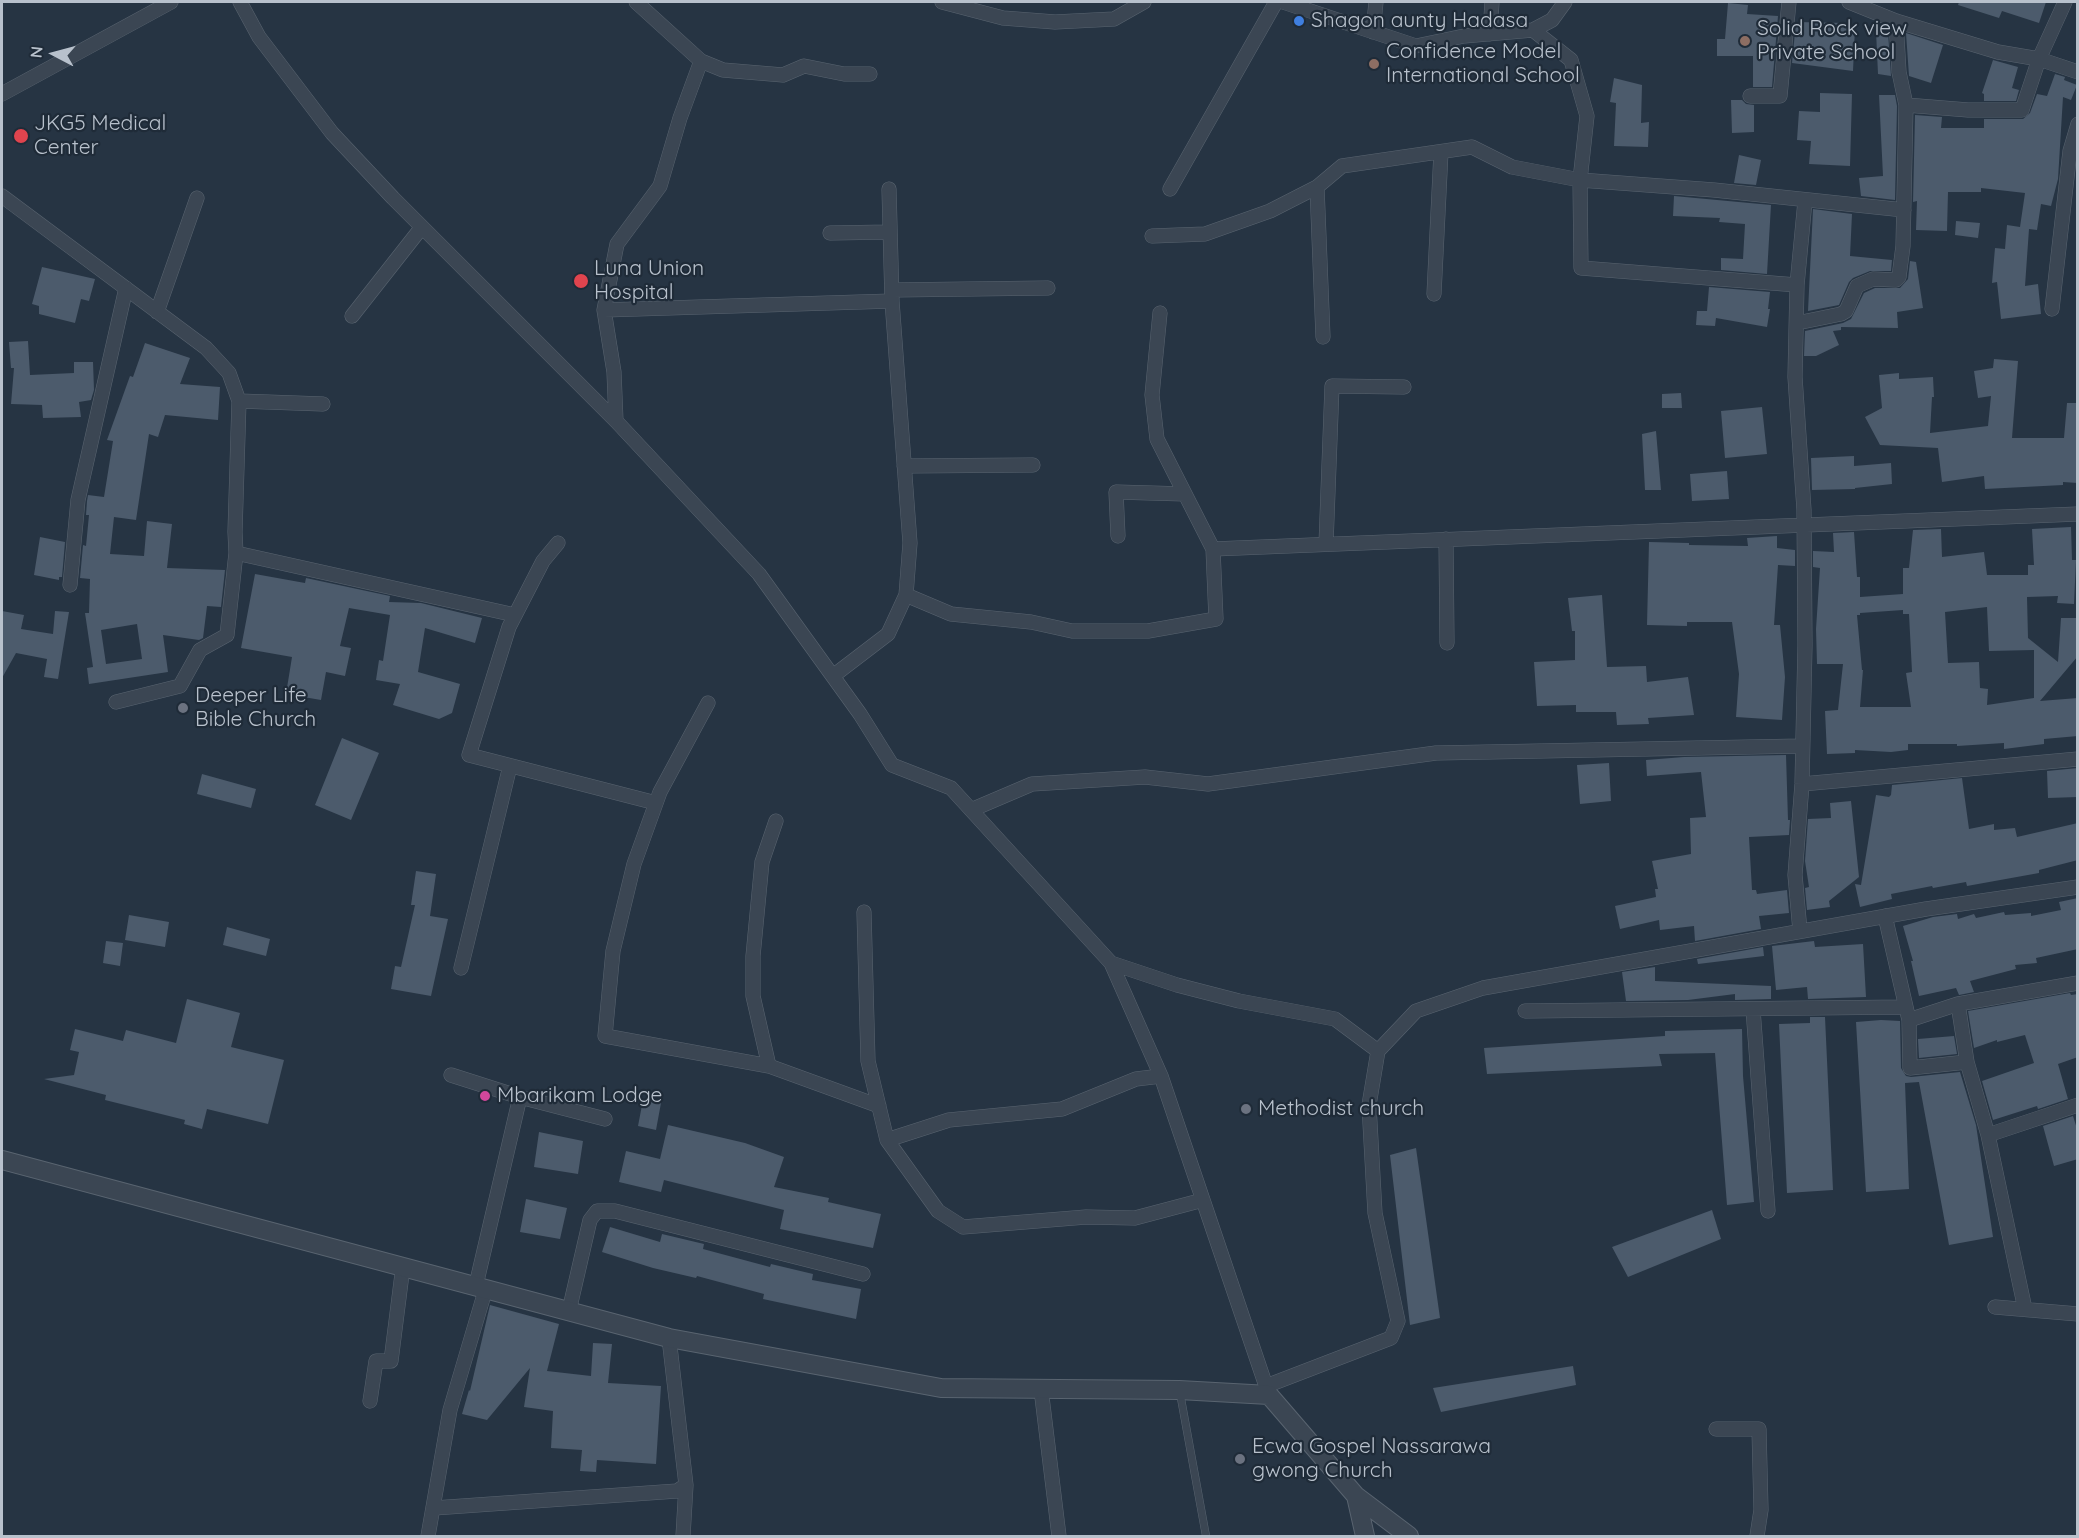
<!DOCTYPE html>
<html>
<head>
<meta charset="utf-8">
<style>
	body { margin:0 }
	#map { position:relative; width:2079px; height:1538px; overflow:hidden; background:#263443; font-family:Quicksand,sans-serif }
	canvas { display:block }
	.frame { position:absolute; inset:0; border:3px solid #b8c1cc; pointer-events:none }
	.north { position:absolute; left:24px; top:24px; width:60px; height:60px; -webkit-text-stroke:4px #1f2b38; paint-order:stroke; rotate:276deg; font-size:16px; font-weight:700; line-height:24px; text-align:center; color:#b8c1cc }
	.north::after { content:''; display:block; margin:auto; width:21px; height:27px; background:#b8c1cc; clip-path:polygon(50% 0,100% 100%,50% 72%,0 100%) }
</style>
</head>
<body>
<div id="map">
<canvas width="2079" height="1538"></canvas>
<div class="frame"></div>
<div class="north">N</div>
</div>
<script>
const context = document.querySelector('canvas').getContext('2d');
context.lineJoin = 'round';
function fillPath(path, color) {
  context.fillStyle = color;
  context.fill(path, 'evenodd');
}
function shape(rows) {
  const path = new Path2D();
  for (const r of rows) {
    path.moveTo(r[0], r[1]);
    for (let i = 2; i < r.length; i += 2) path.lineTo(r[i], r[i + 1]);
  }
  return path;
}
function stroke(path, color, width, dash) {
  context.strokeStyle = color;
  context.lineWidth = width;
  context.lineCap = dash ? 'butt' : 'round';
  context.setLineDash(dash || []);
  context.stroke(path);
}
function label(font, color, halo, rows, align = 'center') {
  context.font = font + ' Quicksand,sans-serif';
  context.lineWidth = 4.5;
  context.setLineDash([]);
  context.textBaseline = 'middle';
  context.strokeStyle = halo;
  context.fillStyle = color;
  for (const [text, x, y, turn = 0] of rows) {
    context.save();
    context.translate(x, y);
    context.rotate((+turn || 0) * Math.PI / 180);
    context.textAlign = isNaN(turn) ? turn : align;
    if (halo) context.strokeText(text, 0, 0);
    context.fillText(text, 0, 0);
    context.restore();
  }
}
fillPath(shape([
	[1959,2,2046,2,2039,23,2002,11,1999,18,1958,5],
	[1728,3,1748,5,1747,14,1778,16,1772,87,1753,87,1753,56,1717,56,1717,39,1725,39],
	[1796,22,1847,23,1847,27,1855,27,1853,71,1792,63],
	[1876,31,1888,32,1891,76,1878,74],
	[1906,33,1943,45,1931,83,1909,76],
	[1993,60,2018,67,2012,88,2019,90,2016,101,1984,101,1984,94,1982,93],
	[2055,74,2065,77,2064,80,2077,85,2071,100,2063,97,2058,179,2051,206,2041,204,2037,230,2029,229,2025,286,2038,284,2041,314,2001,319,1997,282,1992,283,1995,248,2005,249,2007,225,2020,227,2025,193,1981,188,1981,192,1948,192,1947,231,1916,230,1917,201,1913,202,1915,115,1942,117,1941,128,1984,128,1984,119,2023,119,2030,113,2037,94,2047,96],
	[1614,78,1642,85,1641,123,1649,122,1648,147,1614,146,1616,103,1610,102],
	[1820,93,1852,94,1850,166,1809,164,1811,141,1797,140,1799,111,1820,112],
	[1879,95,1895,95,1897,106,1895,200,1861,196,1859,178,1883,176],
	[1731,100,1742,100,1746,104,1754,105,1754,132,1732,133],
	[1739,155,1761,160,1756,185,1734,183],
	[1674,196,1771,205,1767,274,1721,270,1721,258,1743,259,1745,224,1719,222,1720,218,1673,216],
	[1813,209,1852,214,1850,256,1892,260,1891,271,1870,271,1853,278,1849,282,1839,305,1808,311],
	[1956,221,1980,223,1978,238,1955,235],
	[1910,261,1916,262,1923,308,1897,312,1898,328,1841,327,1841,330,1833,331,1839,345,1816,356,1804,356,1805,331,1843,323,1851,319,1864,293,1875,288,1900,288,1908,279],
	[42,267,95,279,89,301,81,299,75,323,39,314,39,306,32,304],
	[1709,287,1770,292,1768,309,1770,309,1767,327,1716,318,1715,326,1696,325,1697,311,1707,311],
	[28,341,30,375,74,373,74,362,93,362,94,390,91,400,79,402,81,417,43,418,42,405,11,404,14,368,11,368,9,342],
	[145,343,190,358,180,384,220,387,218,420,165,415,158,437,149,434,136,520,114,517,110,554,144,556,147,521,172,524,167,568,225,570,221,607,207,606,203,638,199,640,163,635,168,672,89,684,87,668,93,667,85,613,89,613,90,579,80,578,83,545,86,546,89,515,86,515,87,501,88,495,104,497,113,441,107,440,130,376,133,377],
	[137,624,142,659,106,664,101,630],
	[1994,359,2018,361,2012,438,2064,438,2067,403,2078,403,2078,483,2063,482,2063,485,1985,489,1984,476,1942,482,1938,448,1880,445,1865,417,1882,408,1879,375,1899,373,1899,379,1933,377,1934,397,1932,397,1930,433,1988,426,1991,396,1978,398,1974,371,1993,368],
	[1681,393,1682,408,1662,408,1662,394],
	[1762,407,1767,454,1725,458,1721,411],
	[1656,431,1661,490,1645,490,1642,434],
	[1854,456,1854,466,1891,463,1892,484,1855,488,1855,489,1812,490,1811,458],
	[1727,471,1729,499,1692,501,1690,474],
	[2071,527,2072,560,2076,560,2074,604,2057,603,2058,596,2027,597,2028,638,2058,662,2061,618,2078,618,2078,656,2040,701,2078,698,2078,736,2044,739,2044,744,2004,749,2004,743,1957,746,1957,744,1908,744,1908,750,1891,752,1855,750,1855,753,1827,754,1825,711,1838,710,1843,664,1817,664,1816,629,1820,568,1813,567,1813,551,1834,552,1833,533,1854,532,1857,577,1860,577,1860,597,1903,594,1903,568,1909,568,1913,530,1941,529,1942,557,1984,552,1987,575,2028,575,2028,565,2034,565,2032,529],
	[1987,607,1989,651,2034,650,2034,698,1987,705,1988,689,1980,688,1979,662,1948,663,1945,612],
	[1903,610,1903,614,1909,614,1912,672,1906,673,1911,707,1860,707,1863,670,1862,670,1857,615,1860,615,1860,613],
	[1777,536,1777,548,1795,550,1795,566,1778,565,1774,625,1780,625,1785,677,1782,720,1736,717,1739,674,1732,622,1687,622,1687,626,1647,625,1649,542,1689,543,1689,545,1748,546,1747,538],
	[40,537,65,542,62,577,59,577,59,580,34,575],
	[255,574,305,583,306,578,390,596,389,602,421,603,482,618,475,643,425,628,418,672,460,684,452,713,439,719,393,705,400,684,376,680,379,660,383,661,390,615,349,608,340,646,351,648,345,676,326,672,321,700,286,694,292,657,241,648],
	[1602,595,1607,667,1646,666,1647,682,1688,677,1694,715,1648,718,1649,724,1617,725,1616,712,1576,712,1576,705,1537,706,1534,662,1575,660,1575,631,1572,631,1568,598],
	[2,611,24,615,21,629,53,634,55,611,69,612,58,679,44,677,47,659,16,653,2,678],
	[342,738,379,753,351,820,315,805],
	[1786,755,1788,820,1790,820,1789,835,1749,837,1752,890,1756,890,1757,894,1787,890,1789,913,1759,916,1761,929,1695,941,1694,926,1660,930,1659,920,1620,929,1615,906,1656,897,1655,889,1658,889,1652,861,1691,854,1690,818,1706,817,1701,772,1647,776,1646,760,1684,757],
	[1609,763,1611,801,1580,804,1577,765],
	[2078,768,2078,797,2048,798,2047,771],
	[202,774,256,789,251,808,197,794],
	[1962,778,1969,829,1994,824,1994,830,2015,828,2017,837,2078,823,2078,860,2039,870,2039,873,1967,886,1966,882,1933,888,1932,886,1891,894,1892,899,1860,907,1855,884,1861,885,1876,795,1889,797,1891,795,1892,785],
	[1851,801,1859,877,1829,901,1830,907,1807,910,1805,888,1809,887,1805,861,1808,819,1831,818,1830,803],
	[416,871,436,874,430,916,448,919,431,996,391,989,395,966,401,967,415,905,411,905],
	[2078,898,2078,949,2036,958,2037,963,2015,965,2016,969,1970,981,1974,992,1959,995,1956,988,1919,996,1911,961,1913,961,1903,926,1933,917,1957,914,1958,919,1974,914,1976,918,2004,912,2005,915,2031,913,2031,916,2061,910,2059,902],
	[129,915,169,922,165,947,125,940],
	[227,927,270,939,266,956,223,945],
	[106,941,123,943,120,966,103,963],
	[1814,941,1815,947,1863,944,1866,997,1808,999,1807,987,1776,990,1772,946],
	[1763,947,1764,956,1698,964,1697,959],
	[1655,967,1655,981,1771,986,1771,999,1735,1000,1735,994,1688,1000,1626,1001,1622,972],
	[2070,993,2071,995,2078,994,2078,1057,2058,1064,2068,1099,2038,1109,2037,1106,1993,1120,1982,1081,2034,1063,2025,1035,1997,1042,1997,1040,1974,1048,1968,1011],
	[187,999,240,1013,231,1047,284,1060,268,1124,207,1109,202,1129,184,1124,185,1120,105,1100,106,1095,44,1079,74,1075,79,1052,70,1050,75,1029,123,1041,126,1030,176,1043],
	[1810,1017,1825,1017,1833,1190,1787,1193,1779,1024,1810,1023],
	[1881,1020,1900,1021,1901,1068,1906,1076,1911,1077,1960,1072,1976,1125,1993,1237,1949,1245,1919,1082,1905,1083,1909,1189,1866,1192,1856,1022],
	[1742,1029,1743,1076,1754,1202,1727,1205,1715,1053,1659,1054,1662,1066,1487,1074,1484,1048,1665,1036,1665,1031],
	[1954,1036,1957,1054,1919,1058,1918,1039],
	[643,1100,661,1103,656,1130,638,1126],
	[2073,1116,2078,1132,2078,1159,2054,1166,2043,1126],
	[668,1125,745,1143,784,1157,774,1187,829,1198,828,1202,881,1214,873,1248,780,1229,784,1210,664,1180,661,1192,619,1182,626,1151,660,1159],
	[539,1132,583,1141,578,1174,534,1167],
	[1416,1148,1440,1318,1410,1325,1390,1155],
	[526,1199,567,1208,560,1239,520,1232],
	[1712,1210,1721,1239,1628,1277,1612,1247],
	[610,1227,660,1242,662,1234,704,1244,703,1249,770,1267,771,1264,813,1274,812,1280,861,1289,856,1319,763,1299,764,1294,697,1276,696,1278,653,1268,602,1252],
	[490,1305,559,1324,547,1371,591,1376,593,1343,612,1344,608,1383,661,1386,656,1464,597,1460,596,1472,580,1471,582,1450,551,1448,553,1411,524,1407,530,1368,487,1420,462,1414,469,1390,470,1391],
	[1573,1366,1576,1385,1441,1412,1433,1388]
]), '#4c5b6c');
const service = shape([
	[1180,1393,1206,1536]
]);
const minor = shape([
	[240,2,259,37,332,133,393,198,616,421,759,574,860,714,892,765,951,788,1111,963,1161,1076,1269,1395],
	[636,2,701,61,723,70,783,75,804,66,844,74,870,74],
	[942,2,1003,18,1055,22,1114,19,1144,2],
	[1283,2,1416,46,1464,36,1533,30,1552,20,1565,2],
	[1849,2,1896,21,1998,52,2039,59,2078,72],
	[1533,30,1571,60,1587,116,1580,180,1714,190,1904,210],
	[1373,32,1376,2],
	[1490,34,1492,2],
	[2,94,171,2],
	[1750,96,1780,96,1789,2],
	[1906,105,1968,110,2022,110,2039,59,2065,2],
	[1317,187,1323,337],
	[1170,189,1276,2],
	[2,196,206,348,229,373,239,401,235,532,236,553,227,635,200,650,180,686,116,702],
	[830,233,890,232],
	[1152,236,1205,234,1270,211,1317,187,1342,166,1472,147,1512,167,1580,180,1581,268,1797,285],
	[892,290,1048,288],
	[1434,294,1441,152],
	[2052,309,2070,151,2078,124],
	[604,310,892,301],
	[157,312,197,198],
	[1160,313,1152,395,1157,439,1213,549,2078,514],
	[352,316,422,227],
	[1797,323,1841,314,1846,311,1857,286,1873,279,1896,280,1899,277,1903,246,1906,105,1899,72,1896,21],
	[239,401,323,404],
	[616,421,614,372,604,310,617,244,660,186,680,118,701,61],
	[904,466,1033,465],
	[1118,536,1116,492,1185,494],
	[1446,539,1447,643],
	[558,543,543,561,509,627,469,755,656,803],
	[1326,544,1332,386,1404,387],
	[236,553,515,615],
	[70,585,78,500,126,288],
	[906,595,951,614,1031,622,1072,631,1148,631,1216,619,1213,549],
	[833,676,888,634,906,595,910,543,892,301,889,189],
	[708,703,660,792,634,864,613,951,605,1036,769,1066,879,1106],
	[1802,784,2078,759],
	[971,810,1032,784,1145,777,1208,784,1436,753,1802,746],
	[864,912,868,1061,887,1140,938,1211,963,1227,1086,1217,1135,1218,1203,1200],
	[1885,916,1909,1020,1958,1004,1967,1062,1988,1135,2025,1309],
	[1800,931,1795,875,1802,784,1805,645,1804,510,1795,377,1797,285,1805,201],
	[1111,963,1177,985,1239,1001,1335,1019,1378,1051],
	[461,968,510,766],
	[1958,1004,2078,983],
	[1753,1009,1768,1211],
	[1525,1011,1906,1007],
	[1909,1020,1910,1068,1967,1062],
	[769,1066,753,996,753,956,762,862,776,821],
	[451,1075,520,1097,605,1119],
	[1988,1135,2078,1105],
	[887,1140,949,1120,1062,1109,1136,1079,1161,1076],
	[476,1285,520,1097],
	[1995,1307,2078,1314],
	[569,1311,590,1220,597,1211,615,1211,863,1274],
	[1266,1386,1391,1338,1398,1321,1375,1213,1369,1105,1378,1051,1416,1011,1483,988,1926,909,2078,887],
	[1041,1389,1059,1536],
	[370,1401,376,1361,391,1361,403,1266],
	[1716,1429,1759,1429,1761,1510,1757,1536],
	[434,1508,677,1491,686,1485,669,1338],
	[428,1536,450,1410,486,1288],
	[683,1536,686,1485]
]);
const tertiary = shape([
	[2,1160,669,1338,941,1388,1179,1390,1269,1395,1356,1496,1365,1536],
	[1356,1496,1409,1536]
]);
stroke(service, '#596470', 8);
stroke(minor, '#596470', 15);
stroke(tertiary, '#596470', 20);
stroke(service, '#3b4653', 7);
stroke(minor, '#3b4653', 14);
stroke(tertiary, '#3b4653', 18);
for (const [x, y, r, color] of [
	[1299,21,6,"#3f7fe0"],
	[1745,41,6,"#8d6e63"],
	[1374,64,6,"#8d6e63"],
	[21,136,8,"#e0444e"],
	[581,281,8,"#e0444e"],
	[183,708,6,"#6b7280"],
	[485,1096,6,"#d1479c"],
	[1246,1109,6,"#6b7280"],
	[1240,1459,6,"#6b7280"]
]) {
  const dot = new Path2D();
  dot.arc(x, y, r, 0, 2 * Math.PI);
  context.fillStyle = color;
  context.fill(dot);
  stroke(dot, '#1f2b38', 2);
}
label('21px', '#b8c1cc', '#1f2b38', [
	["Shagon aunty Hadasa",1311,21],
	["Solid Rock view",1757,29],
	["Private School",1757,53],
	["Confidence Model",1386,52],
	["International School",1386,76],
	["JKG5 Medical",34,124],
	["Center",34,148],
	["Luna Union",594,269],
	["Hospital",594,293],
	["Deeper Life",195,696],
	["Bible Church",195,720],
	["Mbarikam Lodge",497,1096],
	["Methodist church",1258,1109],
	["Ecwa Gospel Nassarawa",1252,1447],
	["gwong Church",1252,1471]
], 'left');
</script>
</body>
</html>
